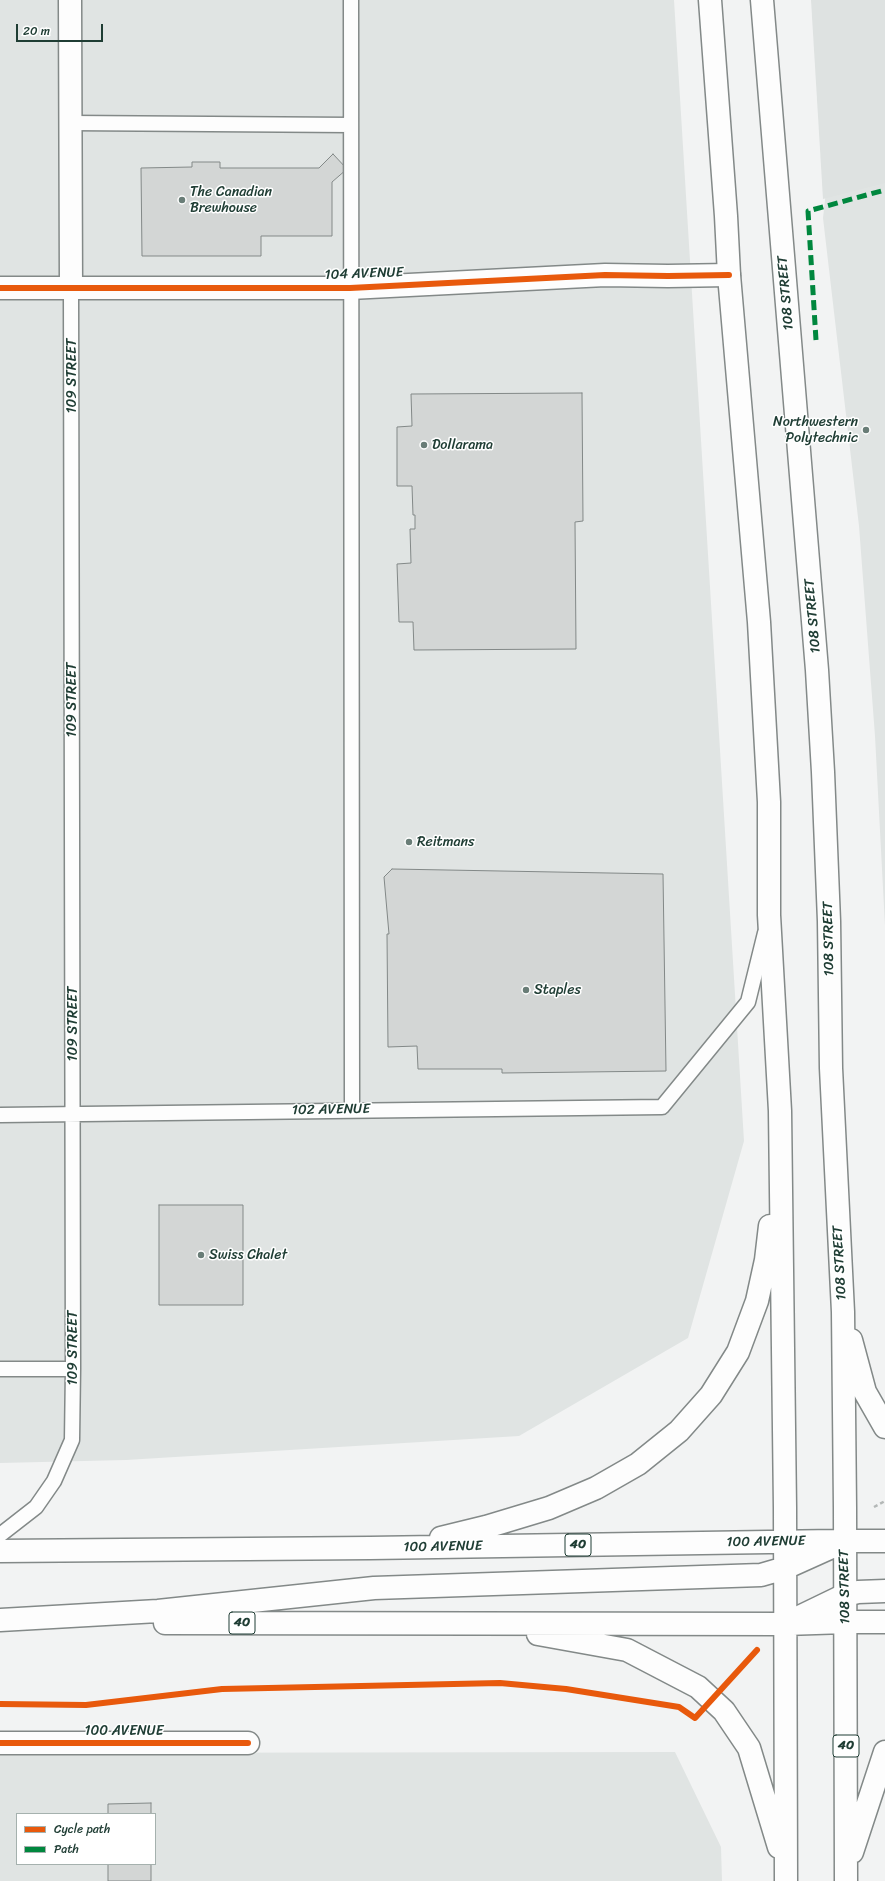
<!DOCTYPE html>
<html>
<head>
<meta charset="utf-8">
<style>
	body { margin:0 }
	#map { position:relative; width:885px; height:1881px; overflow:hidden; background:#f2f3f3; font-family:Sriracha,sans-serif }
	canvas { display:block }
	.legend { position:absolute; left:16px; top:1813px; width:140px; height:52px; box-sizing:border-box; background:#fff; border:1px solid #a5b1ae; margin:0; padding:5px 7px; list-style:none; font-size:12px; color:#1f3d34 }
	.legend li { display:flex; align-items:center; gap:8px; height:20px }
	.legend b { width:20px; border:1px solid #a5b1ae }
	.scale { position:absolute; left:16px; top:24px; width:87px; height:18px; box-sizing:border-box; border:2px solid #1f3d34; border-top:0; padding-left:5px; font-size:12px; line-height:14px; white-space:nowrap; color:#1f3d34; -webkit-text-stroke:3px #fff; paint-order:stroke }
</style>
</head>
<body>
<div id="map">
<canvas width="885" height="1881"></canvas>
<ul class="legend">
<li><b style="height:5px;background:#e8590c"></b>Cycle path</li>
<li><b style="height:5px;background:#00873e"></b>Path</li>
</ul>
<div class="scale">20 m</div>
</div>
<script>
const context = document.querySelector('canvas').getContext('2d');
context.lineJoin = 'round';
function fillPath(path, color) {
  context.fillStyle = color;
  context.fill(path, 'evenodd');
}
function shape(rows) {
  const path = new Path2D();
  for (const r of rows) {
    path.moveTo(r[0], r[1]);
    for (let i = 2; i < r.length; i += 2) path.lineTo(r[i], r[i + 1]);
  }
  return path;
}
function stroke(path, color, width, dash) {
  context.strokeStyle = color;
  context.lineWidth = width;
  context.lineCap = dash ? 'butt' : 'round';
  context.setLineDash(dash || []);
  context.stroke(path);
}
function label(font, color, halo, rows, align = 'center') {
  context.font = font + ' Sriracha,sans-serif';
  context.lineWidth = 3;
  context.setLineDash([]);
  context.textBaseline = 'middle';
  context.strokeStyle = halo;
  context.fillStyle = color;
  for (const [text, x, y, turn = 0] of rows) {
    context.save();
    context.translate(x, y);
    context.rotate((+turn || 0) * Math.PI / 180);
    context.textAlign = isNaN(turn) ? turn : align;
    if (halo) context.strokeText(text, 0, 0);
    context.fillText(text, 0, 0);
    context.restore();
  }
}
fillPath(shape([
	[0,0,674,0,744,1141,688,1338,519,1436,126,1460,0,1463],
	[885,0,885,926,875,736,859,526,823,218,828,173],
	[675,1752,721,1847,722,1881,0,1881,0,1753],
	[17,1814,155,1814,155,1864,17,1864]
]), '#e0e4e3');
fillPath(shape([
	[811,0,885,0,885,183,823,199]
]), '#dee2e1');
const building = shape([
	[333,154,347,169,332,182,332,236,261,236,261,256,142,256,141,168,192,167,192,162,220,162,220,168,319,168,333,154],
	[582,393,583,521,575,522,576,649,414,650,413,622,399,622,397,564,411,563,410,529,415,529,415,515,413,515,412,486,397,486,397,427,412,426,411,394,582,393],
	[392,869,663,874,666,1071,502,1073,502,1069,418,1069,417,1046,388,1047,387,934,389,934,384,877,392,869],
	[159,1205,243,1205,243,1305,159,1305,159,1205],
	[151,1803,151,1814,108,1814,108,1804,151,1803],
	[108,1864,151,1864,151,1881,108,1881,108,1864]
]);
fillPath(building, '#d3d6d5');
stroke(building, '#838988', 1);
const lane = shape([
	[351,0,352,1110],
	[70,123,351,125],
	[0,1115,662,1107,748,1002,765,933],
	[0,1369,73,1369],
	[0,1535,36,1507,54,1481,72,1440,73,1369,71,287]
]);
const street = shape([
	[70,0,71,287],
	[0,288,350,288,605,275,668,276,729,275],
	[0,1743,248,1743]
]);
const secondary = shape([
	[845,1541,885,1541],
	[846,1622,885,1622],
	[785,1624,845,1595,858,1592,885,1591]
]);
const primary = shape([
	[710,0,726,216,729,275,759,622,769,802,769,915,780,1111,785,1508,786,1881],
	[762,0,817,670,823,772,829,921,831,1068,843,1312,845,1508,846,1881],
	[851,1340,865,1392,885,1427],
	[441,1538,486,1527,549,1508,596,1488,638,1464,679,1431,711,1395,738,1352,757,1301,766,1260,770,1226],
	[0,1551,370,1548,835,1541],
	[0,1620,158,1611,374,1588,761,1575,785,1568,845,1541],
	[165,1623,785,1624,846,1622],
	[538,1634,627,1650,698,1687,724,1711,749,1748,779,1847],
	[852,1852,885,1752]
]);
stroke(lane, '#838988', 17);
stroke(street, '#838988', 25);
stroke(secondary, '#838988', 25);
stroke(primary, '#838988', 25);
stroke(shape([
	[874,1507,885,1501]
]), '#b4b8b7', 2.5, [4, 3]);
stroke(lane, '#fdfdfd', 14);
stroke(street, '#fdfdfd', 22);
stroke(secondary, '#fdfdfd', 22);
stroke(primary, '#fdfdfd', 22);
stroke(shape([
	[816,340,808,211,885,190]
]), '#00873e', 5, [10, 5]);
stroke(shape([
	[0,288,350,288,605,275,668,276,729,275],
	[0,1704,86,1705,222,1689,500,1683,566,1689,679,1707,695,1718,757,1650],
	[0,1743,248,1743]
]), '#e8590c', 6);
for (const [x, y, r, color] of [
	[182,200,4,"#697d77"],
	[866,430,4,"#697d77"],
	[424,445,4,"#697d77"],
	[409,842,4,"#697d77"],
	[526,990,4,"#697d77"],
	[201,1255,4,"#697d77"]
]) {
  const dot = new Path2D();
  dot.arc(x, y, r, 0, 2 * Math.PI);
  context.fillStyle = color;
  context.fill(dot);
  stroke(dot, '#fff', 1.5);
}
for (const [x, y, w] of [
	[578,1545,26],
	[242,1623,26],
	[846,1746,26]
]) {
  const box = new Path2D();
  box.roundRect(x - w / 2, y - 11, w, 22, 3);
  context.fillStyle = '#fff';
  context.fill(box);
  stroke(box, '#1f3d34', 1);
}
label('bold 13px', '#1f3d34', null, [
	["40",578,1545],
	["40",242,1623],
	["40",846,1746]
]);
label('14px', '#1f3d34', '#fff', [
	["The Canadian",190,192],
	["Brewhouse",190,208],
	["Northwestern",858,422,"right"],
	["Polytechnic",858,438,"right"],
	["Dollarama",432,445],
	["Reitmans",417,842],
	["Staples",534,990],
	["Swiss Chalet",209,1255]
], 'left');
label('14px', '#1f3d34', '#fff', [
	["104 AVENUE",364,274,-2],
	["108 STREET",786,293,-95],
	["109 STREET",72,376,-90],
	["108 STREET",813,616,-95],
	["109 STREET",72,700,-90],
	["108 STREET",829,939,-91],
	["109 STREET",73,1024,-90],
	["102 AVENUE",331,1110,-1],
	["108 STREET",840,1263,-93],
	["109 STREET",73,1348,-90],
	["100 AVENUE",766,1542,-1],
	["100 AVENUE",443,1547,-1],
	["108 STREET",845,1587,-91],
	["100 AVENUE",124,1731]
]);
</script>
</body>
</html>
